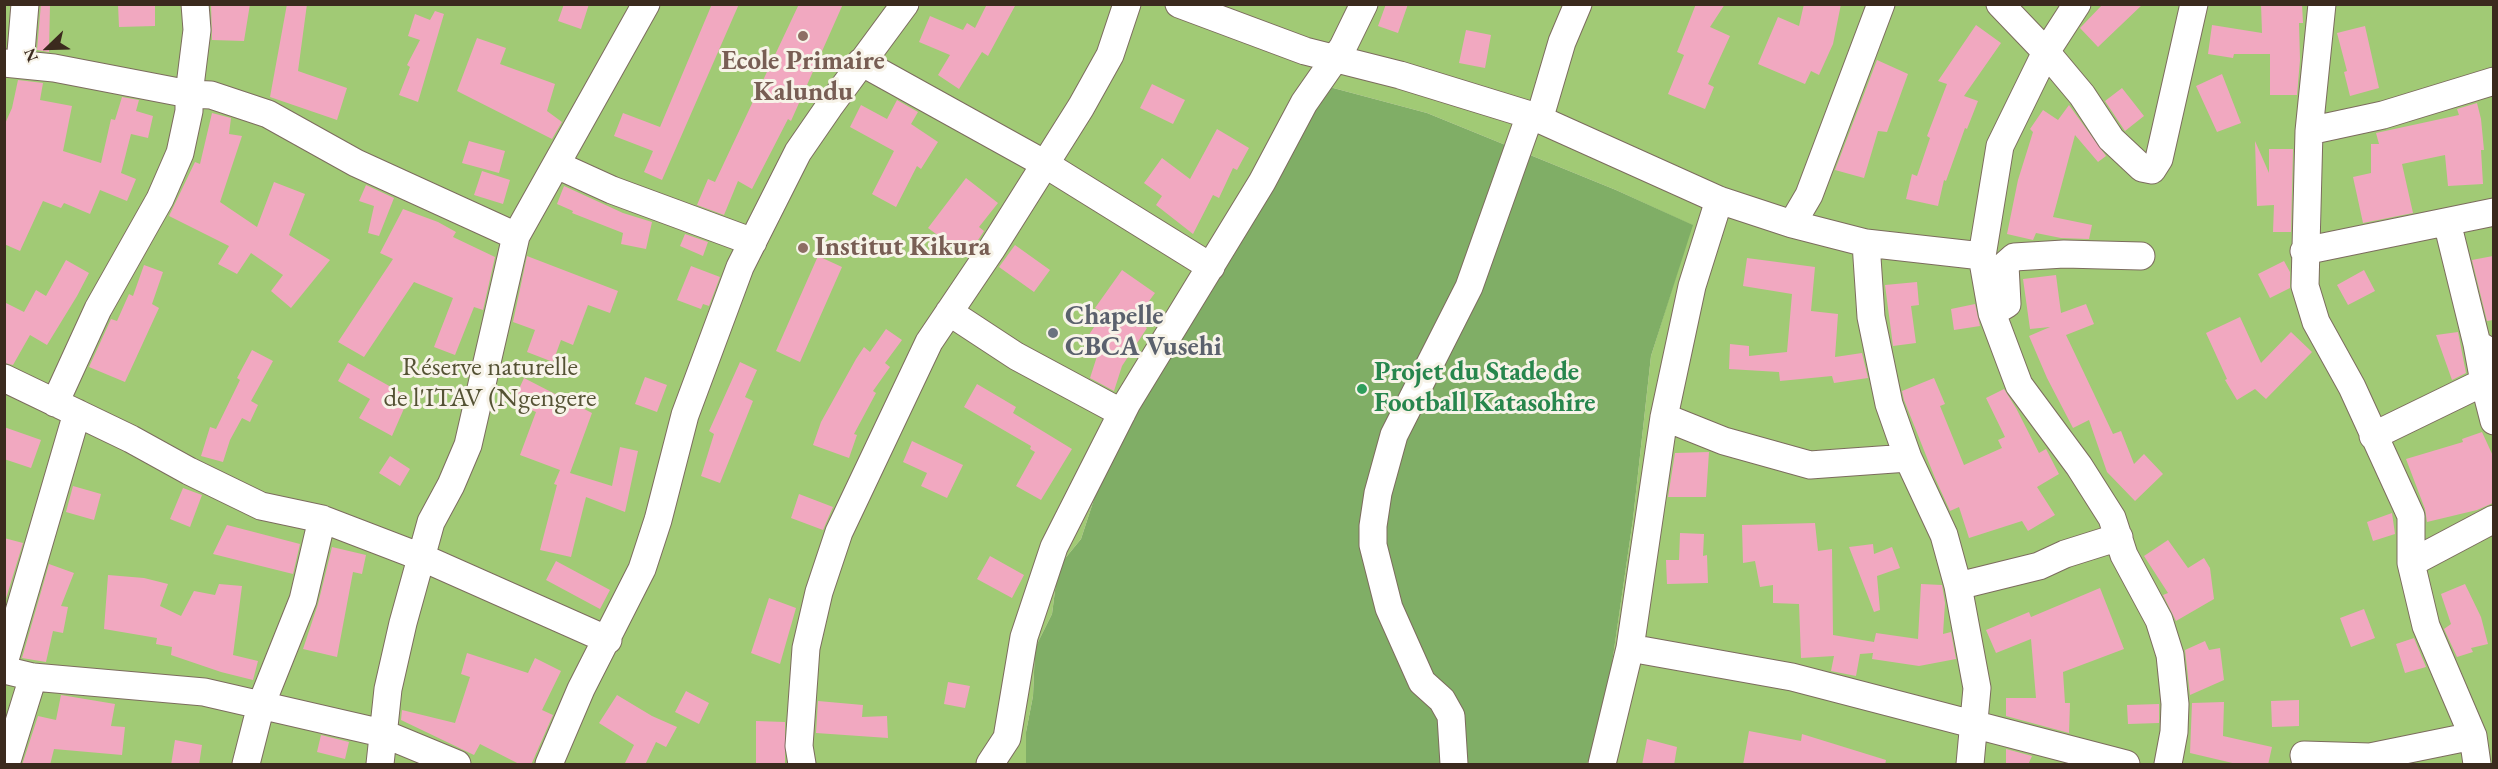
<!DOCTYPE html>
<html>
<head>
<meta charset="utf-8">
<style>
	body { margin:0 }
	#map { position:relative; width:2498px; height:769px; overflow:hidden; background:#f5e8d4; font-family:"EB Garamond",serif }
	canvas { display:block }
	.frame { position:absolute; inset:0; border:6px solid #3b2a1e; pointer-events:none }
	.north { position:absolute; left:18px; top:18px; width:60px; height:60px; -webkit-text-stroke:4px #f7f3e8; paint-order:stroke; rotate:247deg; font-size:16px; font-weight:700; line-height:24px; text-align:center; color:#3b2a1e }
	.north::after { content:''; display:block; margin:auto; width:21px; height:27px; background:#3b2a1e; clip-path:polygon(50% 0,100% 100%,50% 72%,0 100%) }
</style>
</head>
<body>
<div id="map">
<canvas width="2498" height="769"></canvas>
<div class="frame"></div>
<div class="north">N</div>
</div>
<script>
const context = document.querySelector('canvas').getContext('2d');
context.lineJoin = 'round';
function fillPath(path, color) {
  context.fillStyle = color;
  context.fill(path, 'evenodd');
}
function shape(rows) {
  const path = new Path2D();
  for (const r of rows) {
    path.moveTo(r[0], r[1]);
    for (let i = 2; i < r.length; i += 2) path.lineTo(r[i], r[i + 1]);
  }
  return path;
}
function stroke(path, color, width, dash) {
  context.strokeStyle = color;
  context.lineWidth = width;
  context.lineCap = dash ? 'butt' : 'round';
  context.setLineDash(dash || []);
  context.stroke(path);
}
function label(font, color, halo, rows, align = 'center') {
  context.font = font + ' "EB Garamond",serif';
  context.lineWidth = 6;
  context.setLineDash([]);
  context.textBaseline = 'middle';
  context.strokeStyle = halo;
  context.fillStyle = color;
  for (const [text, x, y, turn = 0] of rows) {
    context.save();
    context.translate(x, y);
    context.rotate((+turn || 0) * Math.PI / 180);
    context.textAlign = isNaN(turn) ? turn : align;
    if (halo) context.strokeText(text, 0, 0);
    context.fillText(text, 0, 0);
    context.restore();
  }
}
fillPath(shape([
	[4,5,2493,5,2493,764,1586,764,1600,745,1633,519,1651,356,1692,225,1616,190,1427,113,1322,85,1098,487,1081,539,1058,567,1052,614,1035,648,1033,696,1026,732,1026,764,5,764]
]), '#a1ca75');
fillPath(shape([
	[1322,85,1427,113,1616,190,1693,225,1651,356,1633,519,1600,746,1586,764,1026,764,1026,732,1033,696,1035,648,1052,614,1058,567,1081,539,1098,487,1145,392]
]), '#80ae66');
fillPath(shape([
	[41,4,50,4,49,52,37,50],
	[118,4,155,4,155,26,119,27],
	[211,4,250,4,244,41,212,40],
	[287,4,307,4,298,71,347,88,337,120,270,97],
	[564,4,589,4,581,29,558,21],
	[712,4,739,4,662,180,644,172,653,151,614,136,623,113,660,127],
	[799,4,843,4,791,121,788,119,752,189,738,181,724,215,697,205,708,179,715,182],
	[987,4,1016,4,988,56,982,52,959,89,938,75,950,55,919,42,930,16,963,30,967,23,975,28],
	[1386,4,1408,4,1398,33,1378,26],
	[1696,4,1725,4,1710,27,1730,36,1708,84,1714,87,1705,109,1668,94,1684,55,1677,52],
	[1804,4,1841,4,1833,44,1819,75,1811,71,1805,84,1758,64,1778,17,1799,26],
	[2103,4,2143,4,2098,47,2080,28],
	[2261,4,2302,4,2303,23,2299,23,2300,60,2297,95,2270,95,2270,54,2234,54,2233,58,2208,54,2212,25,2262,33],
	[435,11,444,14,418,102,399,95,410,67,407,65,420,40,408,36,415,14,430,20],
	[1976,25,2001,43,1964,96,1978,101,1967,129,1965,128,1946,181,1944,180,1938,206,1906,199,1912,174,1917,176,1930,138,1927,136,1947,84,1938,81],
	[2365,26,2379,88,2350,96,2344,72,2347,71,2337,33],
	[1466,30,1491,35,1485,68,1459,63],
	[477,38,506,48,500,64,555,84,547,111,562,122,552,139,457,91],
	[1877,60,1908,74,1887,132,1878,131,1864,178,1835,170],
	[2222,74,2241,123,2217,132,2196,86],
	[18,80,43,83,40,100,72,106,63,151,101,163,111,119,115,120,122,97,139,100,136,111,153,116,148,138,131,134,121,173,136,179,127,201,100,190,90,214,64,203,61,208,43,201,20,251,4,244,4,126,12,108],
	[1152,84,1185,100,1173,124,1140,108],
	[2122,88,2144,116,2125,131,2105,101],
	[897,100,918,112,911,124,938,142,921,169,917,166,896,207,872,194,894,151,850,127,861,105,887,119],
	[2477,103,2481,119,2484,150,2481,150,2483,184,2448,186,2445,155,2402,164,2413,213,2363,223,2353,177,2371,173,2371,144,2379,144,2376,133,2459,115,2457,109],
	[2069,105,2106,156,2098,162,2075,135,2053,217,2092,225,2089,239,2061,238,2036,233,2033,240,2007,234,2018,180,2033,132,2030,129,2043,110,2058,120],
	[212,113,231,118,229,134,242,136,220,202,257,227,274,182,305,194,289,235,330,260,291,308,271,291,283,275,251,253,237,274,218,264,229,246,169,216,195,162,200,164],
	[1217,129,1249,148,1237,170,1233,168,1219,198,1213,195,1193,234,1156,205,1162,196,1144,183,1162,158,1190,179],
	[469,141,505,151,499,173,462,163],
	[2255,141,2269,173,2269,149,2293,149,2291,232,2273,232,2274,205,2257,206],
	[482,171,510,180,503,204,474,195],
	[966,178,998,203,979,227,984,231,967,257,928,228],
	[366,185,394,198,379,236,368,233,374,206,359,201],
	[564,186,623,213,652,222,646,249,621,244,623,233,572,213,573,211,557,204],
	[403,209,438,222,456,232,453,237,495,257,483,310,474,307,455,355,434,347,453,298,414,282,364,357,338,342,393,259,380,253],
	[685,234,708,242,703,256,680,246],
	[1015,245,1050,270,1034,292,999,267],
	[527,256,618,291,610,313,588,305,573,345,561,340,553,362,527,352,535,330,513,322],
	[818,256,842,267,800,362,776,351],
	[2493,256,2493,320,2487,321,2472,260],
	[1747,258,1815,267,1811,311,1838,314,1835,357,1862,353,1868,378,1834,383,1832,376,1780,381,1779,372,1729,369,1730,344,1749,346,1749,356,1787,352,1792,294,1743,286],
	[66,260,89,273,77,296,47,345,30,335,13,365,4,363,4,302,24,312,36,290,46,296],
	[2284,261,2290,272,2290,288,2270,298,2258,274],
	[144,265,163,272,152,304,159,308,125,382,89,367,111,319,117,321,129,294,133,296],
	[691,266,720,277,709,306,703,304,701,309,677,300],
	[1122,270,1155,293,1135,320,1147,328,1122,366,1114,391,1090,378,1099,350,1085,341,1103,313,1095,308],
	[2364,270,2375,291,2348,305,2337,285],
	[2056,275,2061,313,2086,304,2094,324,2066,335,2113,434,2121,431,2134,464,2144,454,2163,474,2135,501,2107,472,2089,420,2073,428,2047,378,2029,336,2050,327,2030,329,2023,279],
	[1917,282,1919,305,1911,306,1916,343,1893,346,1885,285],
	[1975,304,1980,326,1954,330,1951,309],
	[2240,317,2261,363,2291,332,2312,352,2266,399,2255,389,2237,400,2225,380,2227,379,2206,333],
	[886,329,902,340,885,363,890,367,873,391,876,393,854,434,857,435,849,458,813,445,821,422,856,359,864,347,870,352],
	[2458,332,2466,373,2452,380,2436,335],
	[252,350,273,361,251,401,258,405,250,422,242,418,230,440,223,462,201,456,210,427,216,429,240,380,237,378],
	[740,362,757,370,745,397,753,401,720,483,701,476,714,434,709,431],
	[348,363,409,397,392,436,359,418,370,399,338,381],
	[645,377,667,385,657,412,635,404],
	[524,378,592,413,570,473,612,486,620,447,638,451,625,512,586,497,571,557,540,550,557,485,554,484,560,470,520,455,536,412,513,402],
	[1934,378,1945,404,1940,406,1964,465,2002,448,1998,440,2005,437,1986,398,2004,389,2016,408,2039,453,2046,449,2059,474,2037,487,2055,515,2028,531,2022,521,1969,538,1959,507,1950,511,1935,478,1904,400,1902,391],
	[977,384,1016,407,1013,413,1072,449,1041,500,1016,486,1035,452,1030,449,1031,446,964,407],
	[4,427,41,440,31,468,4,459],
	[2482,432,2493,456,2493,503,2477,510,2427,522,2425,509,2406,459,2463,442,2462,439],
	[912,441,963,465,947,498,921,486,927,473,903,462],
	[1709,452,1706,497,1668,497,1675,453],
	[390,456,410,469,400,486,379,473],
	[73,486,101,494,94,520,66,512],
	[183,488,202,495,190,527,170,519],
	[799,494,833,507,823,530,791,518],
	[2392,513,2395,534,2373,541,2367,522],
	[1815,523,1818,551,1832,549,1833,635,1874,642,1876,633,1918,639,1921,584,1942,585,1945,603,1943,634,1951,632,1956,659,1919,666,1872,659,1873,653,1860,654,1856,676,1831,671,1834,656,1801,658,1799,604,1773,603,1773,585,1760,587,1755,561,1743,563,1742,525],
	[227,525,300,544,293,574,213,554],
	[1680,533,1704,534,1703,556,1707,555,1708,583,1667,584,1666,560,1679,560],
	[4,538,23,543,4,605],
	[2168,540,2188,568,2204,558,2210,568,2214,599,2176,621,2163,595,2168,593,2144,556],
	[1873,544,1874,554,1892,547,1900,568,1877,576,1880,610,1874,612,1849,547],
	[332,547,366,555,362,574,353,572,337,657,303,649,318,604],
	[990,556,1024,575,1012,598,977,579],
	[556,561,610,590,600,609,546,580],
	[49,564,74,573,61,606,68,607,63,633,53,631,46,662,22,658],
	[108,575,144,578,168,584,160,606,181,616,194,591,215,595,219,584,242,586,233,655,258,661,253,680,221,672,171,655,172,647,156,644,157,638,104,629],
	[2465,584,2481,617,2488,644,2471,648,2473,652,2457,657,2444,629,2451,624,2441,594],
	[2100,588,2124,649,2063,672,2065,703,2070,703,2069,733,2006,716,2006,698,2036,698,2031,639,1996,653,1986,630,2029,612,2031,617],
	[769,598,796,608,780,664,751,653],
	[2364,609,2375,638,2351,647,2340,618],
	[2414,638,2426,667,2405,673,2396,644],
	[2205,641,2209,650,2220,648,2224,680,2190,695,2185,650],
	[467,653,528,673,535,658,561,671,542,710,553,715,531,765,521,765,480,744,474,755,401,720,402,710,455,723,470,677,461,674],
	[948,682,970,686,965,708,944,704],
	[686,691,709,703,699,724,675,712],
	[61,695,115,704,111,726,125,727,122,755,54,749,50,765,22,765,38,716,56,720],
	[617,695,652,716,677,727,666,747,656,742,645,765,624,765,634,745,599,723],
	[2299,700,2299,726,2272,727,2271,701],
	[818,701,863,705,862,717,887,716,888,738,816,733],
	[2224,702,2223,736,2272,747,2268,765,2241,765,2190,753,2192,703],
	[2159,704,2159,723,2128,724,2127,705],
	[756,721,785,722,785,765,756,765],
	[1749,731,1801,741,1802,734,1886,760,1885,765,1743,765],
	[321,735,349,742,345,759,317,752],
	[1647,739,1677,747,1674,765,1642,765],
	[175,740,202,745,199,765,171,765],
	[2006,749,2032,756,2028,765,2006,765]
]), '#f1a8c0');
const minor = shape([
	[1179,4,1305,51,1400,75,1530,115,1719,200,1792,224],
	[1881,4,1809,195,1792,224,1866,243,1871,317,1889,404,1908,458,1944,535,1958,586,1977,688,1970,764],
	[2000,4,2046,52,2082,95,2111,139,2142,168,2152,170,2159,159,2194,4],
	[2077,4,2046,52,2000,146,1982,256,1992,313,2019,385,2079,466,2112,518,2124,555,2159,620,2170,655,2175,704,2174,732,2168,764],
	[2322,4,2309,131,2305,286,2316,322,2352,387,2411,516,2411,563,2426,626,2473,736,2477,764],
	[861,62,1045,164,1211,267],
	[4,63,54,68,189,94,211,95,268,114,356,163,516,236],
	[20,64,25,4],
	[1539,120,1562,42,1578,4],
	[2309,131,2383,115,2494,81],
	[557,165,612,190,753,242],
	[2447,222,2477,344],
	[1866,243,1982,256],
	[2304,251,2494,212],
	[949,312,1016,356,1122,413],
	[1992,313,2007,304,2005,265,2014,257,2064,254,2141,256],
	[4,378,131,439,189,471,261,506,322,519,421,557,608,640],
	[2484,382,2494,421],
	[55,403,98,309,160,199,180,153,189,111,189,94,197,30,195,4],
	[1664,417,1724,441,1810,465,1908,458],
	[2373,436,2484,382,2477,344,2494,354],
	[2411,563,2494,519],
	[1958,586,2039,566,2065,554,2119,537],
	[1630,648,1792,677,2126,764],
	[4,663,77,413],
	[4,670,33,677,204,692,382,733,457,764],
	[6,764,33,677],
	[246,764,261,705,303,600,322,519],
	[380,764,388,689,403,623,431,522,451,485,468,445,516,236,646,4],
	[549,764,581,689,642,569,658,520,685,415,740,267,798,152,829,107,905,4],
	[802,764,799,746,806,648,819,592,839,532,929,342,991,250,1081,107,1110,55,1127,4],
	[990,764,1007,738,1024,637,1054,547,1127,403,1262,182,1304,103,1343,47,1364,4],
	[1454,764,1451,716,1442,700,1422,682,1389,608,1373,545,1373,526,1378,493,1394,435,1469,287,1530,115],
	[1602,764,1630,648,1664,417,1692,286,1719,200],
	[2306,764,2304,755,2370,757,2473,736]
]);
stroke(minor, '#7c6c5e', 29);
stroke(minor, '#fff', 27);
for (const [x, y, r, color] of [
	[803,36,6,"#8d6e63"],
	[803,248,6,"#8d6e63"],
	[1053,333,6,"#6b7280"],
	[1362,389,6,"#2e9e5b"]
]) {
  const dot = new Path2D();
  dot.arc(x, y, r, 0, 2 * Math.PI);
  context.fillStyle = color;
  context.fill(dot);
  stroke(dot, '#f7f3e8', 2);
}
label('bold 27px', '#785e54', '#f7f3e8', [
	["Ecole Primaire",803,62],
	["Kalundu",803,93],
	["Institut Kikura",815,248,"left"]
]);
label('bold 27px', '#5b616d', '#f7f3e8', [
	["Chapelle",1065,317],
	["CBCA Vusehi",1065,348]
], 'left');
label('27px', '#545234', '#f7f3e8', [
	["Réserve naturelle",490,368],
	["de l'ITAV (Ngengere",490,399]
]);
label('bold 27px', '#27864d', '#f7f3e8', [
	["Projet du Stade de",1374,373],
	["Football Katasohire",1374,404]
], 'left');
</script>
</body>
</html>
